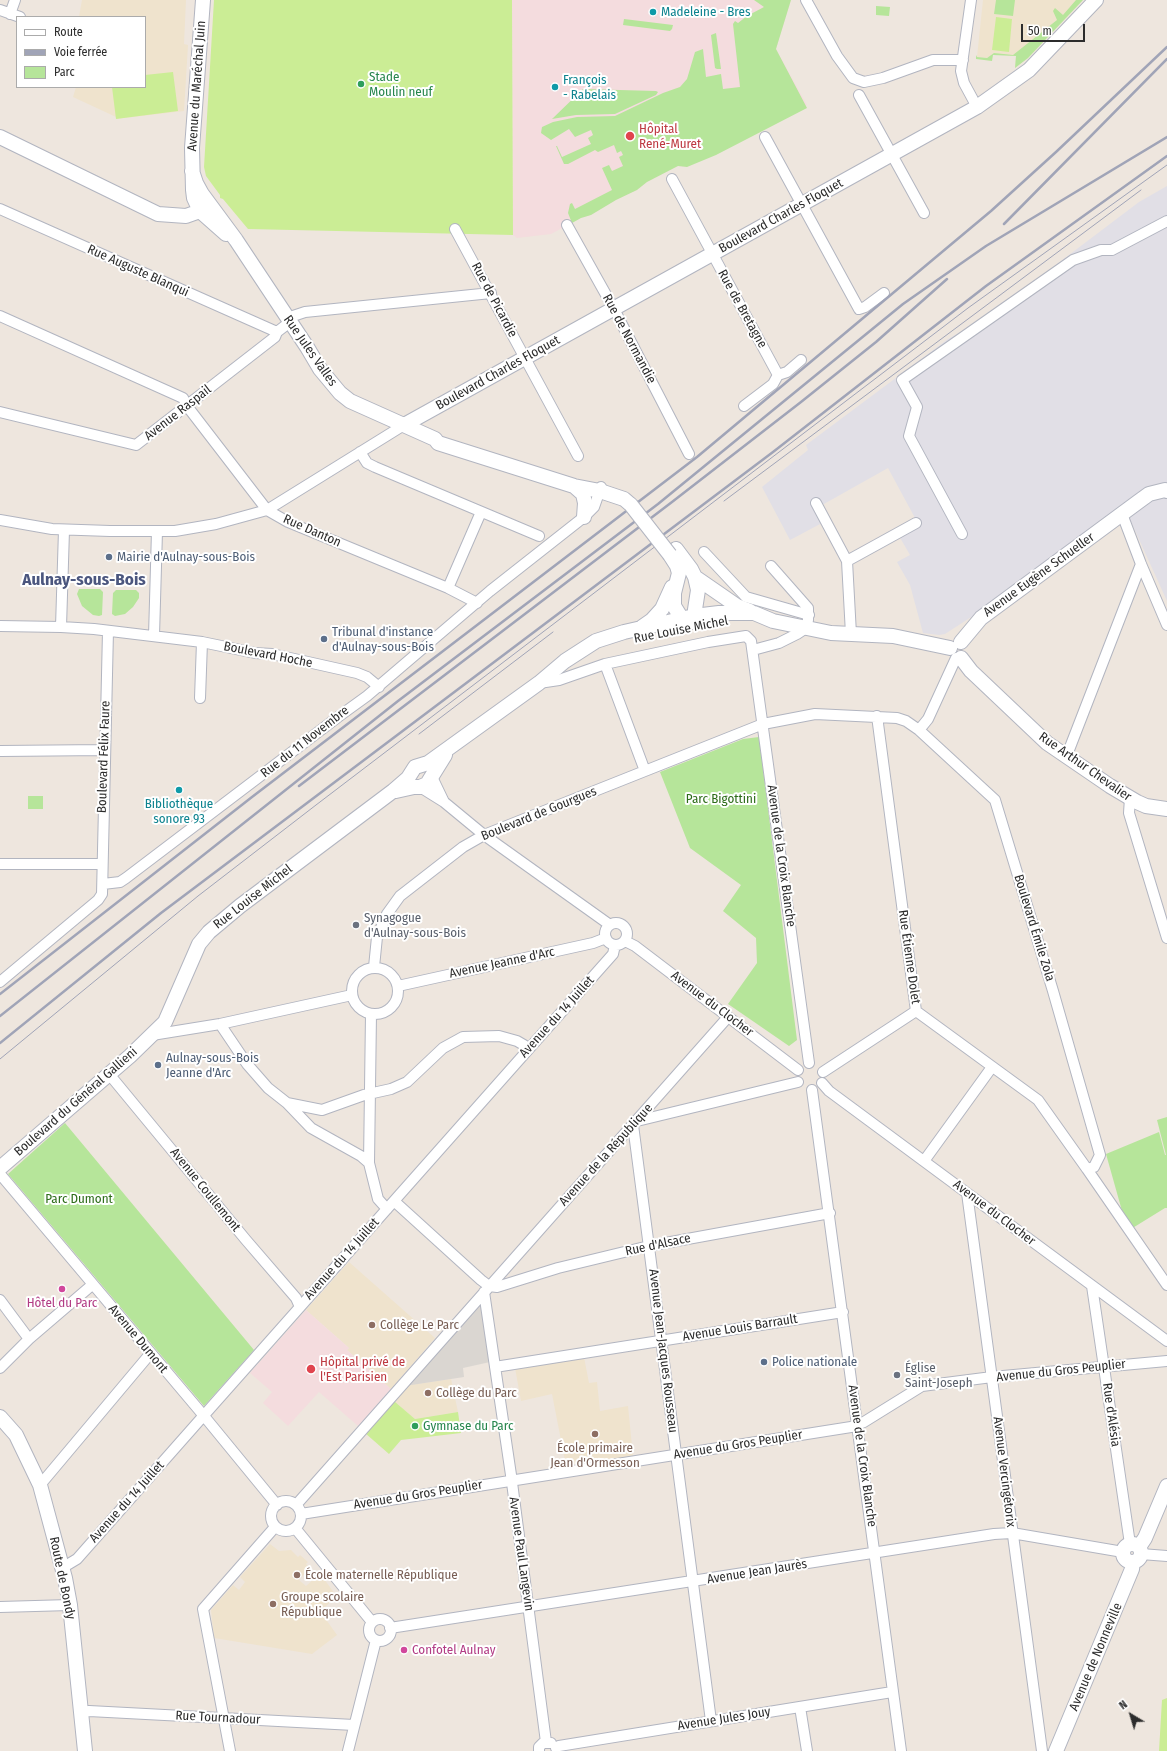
<!DOCTYPE html>
<html>
<head>
<meta charset="utf-8">
<style>
	body { margin:0 }
	#map { position:relative; width:1167px; height:1751px; overflow:hidden; background:#eee6de; font-family:"Fira Sans Condensed",sans-serif }
	canvas { display:block }
	.legend { position:absolute; left:16px; top:16px; width:130px; height:72px; box-sizing:border-box; background:#fff; border:1px solid #ababab; margin:0; padding:5px 7px; list-style:none; font-size:12px; color:#2c2c2c }
	.legend li { display:flex; align-items:center; gap:8px; height:20px }
	.legend b { width:20px; border:1px solid #ababab }
	.north { position:absolute; left:1111px; top:1695px; width:40px; height:40px; -webkit-text-stroke:3px #fff; paint-order:stroke; rotate:322deg; font-size:11px; font-weight:700; line-height:16px; text-align:center; color:#2c2c2c }
	.north::after { content:''; display:block; margin:auto; width:14px; height:18px; background:#2c2c2c; clip-path:polygon(50% 0,100% 100%,50% 72%,0 100%) }
	.scale { position:absolute; left:1021px; top:24px; width:64px; height:18px; box-sizing:border-box; border:2px solid #2c2c2c; border-top:0; padding-left:5px; font-size:12px; line-height:14px; white-space:nowrap; color:#2c2c2c; -webkit-text-stroke:3px #fff; paint-order:stroke }
</style>
</head>
<body>
<div id="map">
<canvas width="1167" height="1751"></canvas>
<ul class="legend">
<li><b style="height:5px;background:#fff"></b>Route</li>
<li><b style="height:5px;background:#a0a4b7"></b>Voie ferrée</li>
<li><b style="height:11px;background:#b6e59a"></b>Parc</li>
</ul>
<div class="north">N</div>
<div class="scale">50 m</div>
</div>
<script>
const context = document.querySelector('canvas').getContext('2d');
context.lineJoin = 'round';
function fillPath(path, color) {
  context.fillStyle = color;
  context.fill(path, 'evenodd');
}
function shape(rows) {
  const path = new Path2D();
  for (const r of rows) {
    if (r.length === 3) {
      path.moveTo(r[0] + r[2], r[1]);
      path.arc(r[0], r[1], r[2], 0, 2 * Math.PI);
      continue;
    }
    path.moveTo(r[0], r[1]);
    for (let i = 2; i < r.length; i += 2) path.lineTo(r[i], r[i + 1]);
  }
  return path;
}
function stroke(path, color, width, dash) {
  context.strokeStyle = color;
  context.lineWidth = width;
  context.lineCap = dash ? 'butt' : 'round';
  context.setLineDash(dash || []);
  context.stroke(path);
}
function label(font, color, halo, rows, align = 'center') {
  context.font = font + ' "Fira Sans Condensed",sans-serif';
  context.lineWidth = 4;
  context.setLineDash([]);
  context.textBaseline = 'middle';
  context.strokeStyle = halo;
  context.fillStyle = color;
  for (const [text, x, y, turn = 0] of rows) {
    context.save();
    context.translate(x, y);
    context.rotate((+turn || 0) * Math.PI / 180);
    context.textAlign = isNaN(turn) ? turn : align;
    if (halo) context.strokeText(text, 0, 0);
    context.fillText(text, 0, 0);
    context.restore();
  }
}
fillPath(shape([
	[1167,186,1167,601,1123,504,979,612,945,634,939,635,923,633,910,585,897,562,910,555,899,536,918,519,915,518,888,468,815,509,822,523,790,540,762,487,808,450,806,445,948,339,987,317,1139,202]
]), '#e1dfe6');
fillPath(shape([
	[82,0,186,0,184,44,188,45,184,111,116,119,116,117,73,97,76,87,145,87,145,17,79,17],
	[983,0,1083,0,1028,58,1015,68,1016,56,993,54,987,58,977,57],
	[349,1262,435,1338,391,1389,347,1350,349,1348,306,1310],
	[584,1357,589,1383,597,1382,600,1411,628,1406,633,1456,566,1466,552,1394,521,1401,515,1368],
	[451,1379,458,1412,415,1419,394,1401,409,1385],
	[270,1544,279,1551,291,1550,298,1557,300,1555,308,1562,306,1564,310,1568,299,1580,306,1586,317,1576,322,1576,337,1597,320,1611,337,1635,312,1654,214,1638,211,1610,233,1585,239,1590,245,1582,240,1577]
]), '#efe3cd');
fillPath(shape([
	[512,0,791,0,776,49,807,105,687,167,678,166,647,182,637,190,616,200,591,215,581,218,551,234,517,238,513,235],
	[306,1310,349,1348,347,1350,391,1389,358,1426,319,1392,288,1426,263,1403,272,1392,250,1373]
]), '#f4dcde');
fillPath(shape([
	[754,0,791,0,776,49,807,108,716,155,687,167,678,166,647,182,637,190,616,200,591,215,581,218,572,223,568,213,570,204,572,203,575,209,612,190,602,168,609,165,612,171,623,166,619,157,623,155,621,151,617,153,614,145,598,152,595,150,568,164,564,164,556,146,557,146,562,157,591,144,588,138,593,135,591,130,575,137,569,129,551,140,541,133,542,127,553,122,577,117,615,116,663,93,680,87,687,79,695,52,703,49,706,77,721,74,723,89,740,87,733,24,735,21,738,23,747,16,764,7],
	[996,0,1015,0,1013,16,994,14],
	[1076,0,1083,0,1028,58,1015,68,1016,56,993,55,992,61,976,59,976,55,977,57,987,58,994,53,1013,55,1057,20,1053,11,1055,8,1063,15],
	[876,6,890,7,889,16,876,15],
	[624,19,673,25,672,29,670,31,623,25],
	[716,33,721,69,717,69,715,68,711,35],
	[583,89,656,91,658,92,656,95,615,114,576,115,552,119],
	[79,589,100,589,103,592,102,615,99,616,93,615,82,606,77,594],
	[116,590,136,590,139,593,139,598,133,607,125,614,115,616,112,614,113,593],
	[759,737,797,1040,789,1046,728,1004,757,963,756,938,723,911,741,885,690,848,660,772,743,739],
	[28,796,43,796,43,809,28,809],
	[1167,1117,1167,1208,1165,1208,1131,1229,1124,1218,1106,1154,1159,1132,1165,1155,1166,1155,1157,1120],
	[65,1123,254,1350,204,1406,8,1174]
]), '#b6e59a');
fillPath(shape([
	[214,0,512,0,513,235,248,229,223,199,220,198,220,195,206,176,204,167],
	[996,17,1012,19,1009,52,992,50],
	[173,72,178,111,116,119,112,87,145,87,145,75],
	[394,1401,415,1419,458,1412,461,1433,401,1440,389,1454,365,1433],
	[1167,1698,1167,1751,1159,1751,1162,1700]
]), '#cbed95');
fillPath(shape([
	[482,1299,490,1362,463,1368,464,1377,405,1386]
]), '#dad6d1');
const street = shape([
	[806,0,837,56,853,78,864,82,883,78,933,60,963,60],
	[971,0,961,71,964,83,977,107],
	[0,10,20,17],
	[10,14,15,0],
	[859,95,924,213],
	[765,137,859,309,865,307,884,293],
	[672,179,778,375],
	[0,209,277,332],
	[567,225,614,309,689,454],
	[455,229,578,456],
	[0,316,183,398,187,406,267,510,288,522,448,588,477,603],
	[287,318,305,312,491,293],
	[744,406,773,384,778,375,787,372,801,360],
	[0,412,136,445,275,337,277,332,290,322],
	[360,452,367,463,375,467,539,536],
	[816,503,847,561,851,634],
	[1122,514,1141,564,1167,625],
	[0,520,52,529,110,531,175,531,216,524,267,510,404,425],
	[962,534,909,436,917,407,902,380,1073,260,1101,250,1112,250,1167,221],
	[704,552,746,597,809,615],
	[847,561,916,523],
	[448,588,481,512],
	[0,626,61,627,94,629,202,642,255,653,272,654,357,673,367,677,379,687],
	[61,627,64,530],
	[154,636,157,531],
	[753,650,779,643,797,634,806,628,808,620,808,608,771,566],
	[605,664,645,771],
	[539,683,559,680,605,664,708,642,746,636,751,641,809,1063],
	[200,698,202,642],
	[877,716,916,1011,1038,1100,1087,1169],
	[919,730,928,719,956,658],
	[0,751,105,750],
	[1067,755,1141,564],
	[432,777,444,802],
	[420,787,444,802,484,835,610,925],
	[1130,798,1129,813,1167,938],
	[0,864,101,864],
	[103,884,120,882,126,878,338,717,367,696,490,591,584,517,594,507,601,487],
	[616,934,11],
	[625,941,635,946,798,1070],
	[374,967,377,937,387,914,400,896,463,847,484,835,763,724,815,714,897,718,906,721,919,730,995,800,1053,991,1100,1155,1094,1167,1087,1169,1167,1285],
	[375,991,23],
	[0,982,98,900,102,894,108,631],
	[398,986,593,943,606,938],
	[371,1014,369,1163,378,1199,387,1209],
	[220,1024,247,1064,268,1088,287,1103,311,1128,361,1156,369,1163],
	[152,1035,220,1024,352,995],
	[823,1072,916,1011],
	[109,1074,246,1240,296,1298,300,1307],
	[822,1083,829,1091,1167,1341],
	[812,1090,901,1751],
	[287,1103,322,1110,364,1095,391,1089,407,1082,443,1048,463,1037,499,1036,517,1041,529,1048],
	[637,1121,798,1082],
	[633,1125,711,1721],
	[924,1161,992,1067],
	[0,1174,204,1416,277,1505],
	[967,1193,1042,1751],
	[394,1201,481,1280,489,1286,497,1287,558,1268,649,1246,830,1213],
	[1092,1286,1130,1544],
	[484,1292,511,1475,546,1742],
	[0,1300,29,1339],
	[495,1367,843,1312],
	[0,1368,29,1339,92,1285],
	[40,1485,150,1354],
	[286,1516,15],
	[296,1505,728,1017],
	[301,1514,851,1427,864,1422,922,1386,992,1377,1167,1361],
	[295,1528,372,1622],
	[1141,1554,1167,1556],
	[62,1568,77,1559,198,1422,613,954,615,945],
	[0,1607,70,1605],
	[380,1630,11],
	[390,1628,994,1534,1012,1533,1123,1552],
	[800,1707,807,1751],
	[81,1712,89,1711,354,1725],
	[556,1748,559,1746,892,1692],
	[230,1751,203,1609,275,1527],
	[348,1751,376,1640],
	[539,1751,539,1747,543,1743,551,1743]
]);
const secondary = shape([
	[203,0,192,148,193,190,194,198,200,211,226,234],
	[0,137,158,214,186,216,200,211,206,206],
	[192,171,196,183,202,194,236,240,307,347,320,369,340,393,350,401,435,439,438,443,574,486,600,491,624,499,631,505],
	[404,425,977,107,1029,70,1096,0],
	[574,486,583,494,585,503,584,517],
	[676,549,691,569,695,577,698,590,694,616,689,621],
	[670,555,677,566,679,573,674,593,674,606,682,619,689,623],
	[695,577,737,606,750,611],
	[642,627,652,620,662,609,672,587],
	[961,642,981,618,1138,502,1149,494,1165,490,1167,491],
	[961,658,971,671,1047,743,1110,786,1137,802,1146,806,1167,809],
	[396,791,414,787,420,787,427,784,445,755],
	[0,1168,130,1056,165,1022,199,944,209,932,240,906,393,791,408,778,415,767,428,763,539,683,565,661,596,641,624,632,694,616,719,613,754,613,773,621,831,633,893,636,950,648],
	[0,1417,16,1435,40,1485,65,1578,70,1605,85,1751],
	[1132,1553,9],
	[1139,1547,1145,1538,1167,1486],
	[1056,1751,1132,1569,1133,1562]
]);
stroke(street, '#b2b5c0', 12);
stroke(secondary, '#b2b5c0', 16);
stroke(street, '#fff', 10);
stroke(secondary, '#fff', 14);
stroke(shape([
	[724,501,1141,190],
	[419,734,553,632],
	[0,1059,198,896,316,805,968,308,1167,165]
]), '#a0a4b7', 1);
stroke(shape([
	[1004,224,1167,59],
	[299,786,672,502,801,402,876,342,947,279],
	[0,994,252,797,697,457,991,211,1056,152,1167,47],
	[0,1016,398,701,658,504,903,304,986,246,1167,137],
	[0,1043,161,913,773,452,986,286,1167,156]
]), '#a0a4b7', 2.5);
const secondaryBridge = shape([
	[631,505,670,555]
]);
stroke(secondaryBridge, '#b2b5c0', 16, []);
stroke(secondaryBridge, '#fff', 14);
for (const [x, y, r, color] of [
	[653,12,4,"#0f9aa8"],
	[361,84,4,"#2e9e5b"],
	[555,87,4,"#0f9aa8"],
	[630,136,5,"#e0444e"],
	[109,557,4,"#5c6f8a"],
	[324,639,4,"#5c6f8a"],
	[179,790,4,"#0f9aa8"],
	[356,925,4,"#6b7280"],
	[158,1065,4,"#5c6f8a"],
	[62,1289,4,"#d1479c"],
	[372,1325,4,"#8d6e63"],
	[764,1362,4,"#5c6f8a"],
	[311,1369,5,"#e0444e"],
	[897,1375,4,"#6b7280"],
	[428,1393,4,"#8d6e63"],
	[415,1426,4,"#2e9e5b"],
	[595,1434,4,"#8d6e63"],
	[297,1575,4,"#8d6e63"],
	[273,1604,4,"#8d6e63"],
	[404,1650,4,"#d1479c"]
]) {
  const dot = new Path2D();
  dot.arc(x, y, r, 0, 2 * Math.PI);
  context.fillStyle = color;
  context.fill(dot);
  stroke(dot, '#fff', 1.5);
}
label('13px', '#0d838f', '#fff', [
	["Madeleine - Bres",661,12],
	["François",563,80],
	["- Rabelais",563,95],
	["Bibliothèque",179,804,"center"],
	["sonore 93",179,819,"center"]
], 'left');
label('13px', '#27864d', '#fff', [
	["Stade",369,77],
	["Moulin neuf",369,92],
	["Gymnase du Parc",423,1426]
], 'left');
label('13px', '#2c2c2c', '#fff', [
	["Avenue du Maréchal Juin",197,86,-86],
	["Boulevard Charles Floquet",781,216,-29],
	["Rue Auguste Blanqui",138,271,24],
	["Rue de Picardie",494,300,62],
	["Rue de Bretagne",742,309,61],
	["Rue de Normandie",629,339,62],
	["Rue Jules Valles",310,351,55],
	["Boulevard Charles Floquet",498,373,-29],
	["Avenue Raspail",178,413,-38],
	["Rue Danton",312,531,24],
	["Avenue Eugène Schueller",1039,575,-36],
	["Rue Louise Michel",681,630,-11],
	["Boulevard Hoche",268,655,11],
	["Rue du 11 Novembre",305,742,-38],
	["Boulevard Félix Faure",104,757,-88],
	["Rue Arthur Chevalier",1085,767,35],
	["Boulevard de Gourgues",539,814,-22],
	["Avenue de la Croix Blanche",781,856,82],
	["Rue Louise Michel",253,897,-38],
	["Boulevard Émile Zola",1034,928,73],
	["Rue Étienne Dolet",909,957,82],
	["Avenue Jeanne d'Arc",502,963,-12],
	["Avenue du Clocher",712,1004,37],
	["Avenue du 14 Juillet",557,1017,-48],
	["Boulevard du Général Gallieni",76,1102,-41],
	["Avenue de la République",606,1155,-48],
	["Avenue Coullemont",205,1190,51],
	["Avenue du Clocher",994,1213,37],
	["Rue d'Alsace",658,1245,-12],
	["Avenue du 14 Juillet",342,1259,-48],
	["Avenue Louis Barrault",740,1328,-9],
	["Avenue Dumont",138,1339,50],
	["Avenue Jean-Jacques Rousseau",663,1351,83],
	["Avenue du Gros Peuplier",1061,1371,-6],
	["Rue d'Alésia",1111,1415,82],
	["Avenue du Gros Peuplier",738,1445,-9],
	["Avenue de la Croix Blanche",862,1456,82],
	["Avenue Vercingétorix",1004,1472,83],
	["Avenue du Gros Peuplier",418,1495,-9],
	["Avenue du 14 Juillet",127,1502,-48],
	["Avenue Paul Langevin",521,1554,82],
	["Avenue Jean Jaurès",757,1572,-9],
	["Route de Bondy",62,1578,78],
	["Avenue de Nonneville",1096,1657,-67],
	["Rue Tournadour",218,1718,3],
	["Avenue Jules Jouy",724,1719,-9]
]);
label('13px', '#be3a42', '#fff', [
	["Hôpital",639,129],
	["René-Muret",639,144],
	["Hôpital privé de",320,1362],
	["l'Est Parisien",320,1377]
], 'left');
label('13px', '#4e5e75', '#fff', [
	["Mairie d'Aulnay-sous-Bois",117,557],
	["Tribunal d'instance",332,632],
	["d'Aulnay-sous-Bois",332,647],
	["Aulnay-sous-Bois",166,1058],
	["Jeanne d'Arc",166,1073],
	["Police nationale",772,1362]
], 'left');
label('13px', '#2d6c19', '#fff', [
	["Parc Bigottini",721,799],
	["Parc Dumont",79,1199]
]);
label('13px', '#5b616d', '#fff', [
	["Synagogue",364,918],
	["d'Aulnay-sous-Bois",364,933],
	["Église",905,1368],
	["Saint-Joseph",905,1383]
], 'left');
label('13px', '#b23c85', '#fff', [
	["Hôtel du Parc",62,1303],
	["Confotel Aulnay",412,1650,"left"]
]);
label('13px', '#785e54', '#fff', [
	["Collège Le Parc",380,1325],
	["Collège du Parc",436,1393],
	["École primaire",595,1448,"center"],
	["Jean d'Ormesson",595,1463,"center"],
	["École maternelle République",305,1575],
	["Groupe scolaire",281,1597],
	["République",281,1612]
], 'left');
label('bold 17px', '#4b567e', '#fff', [
	["Aulnay-sous-Bois",84,580]
]);
</script>
</body>
</html>
